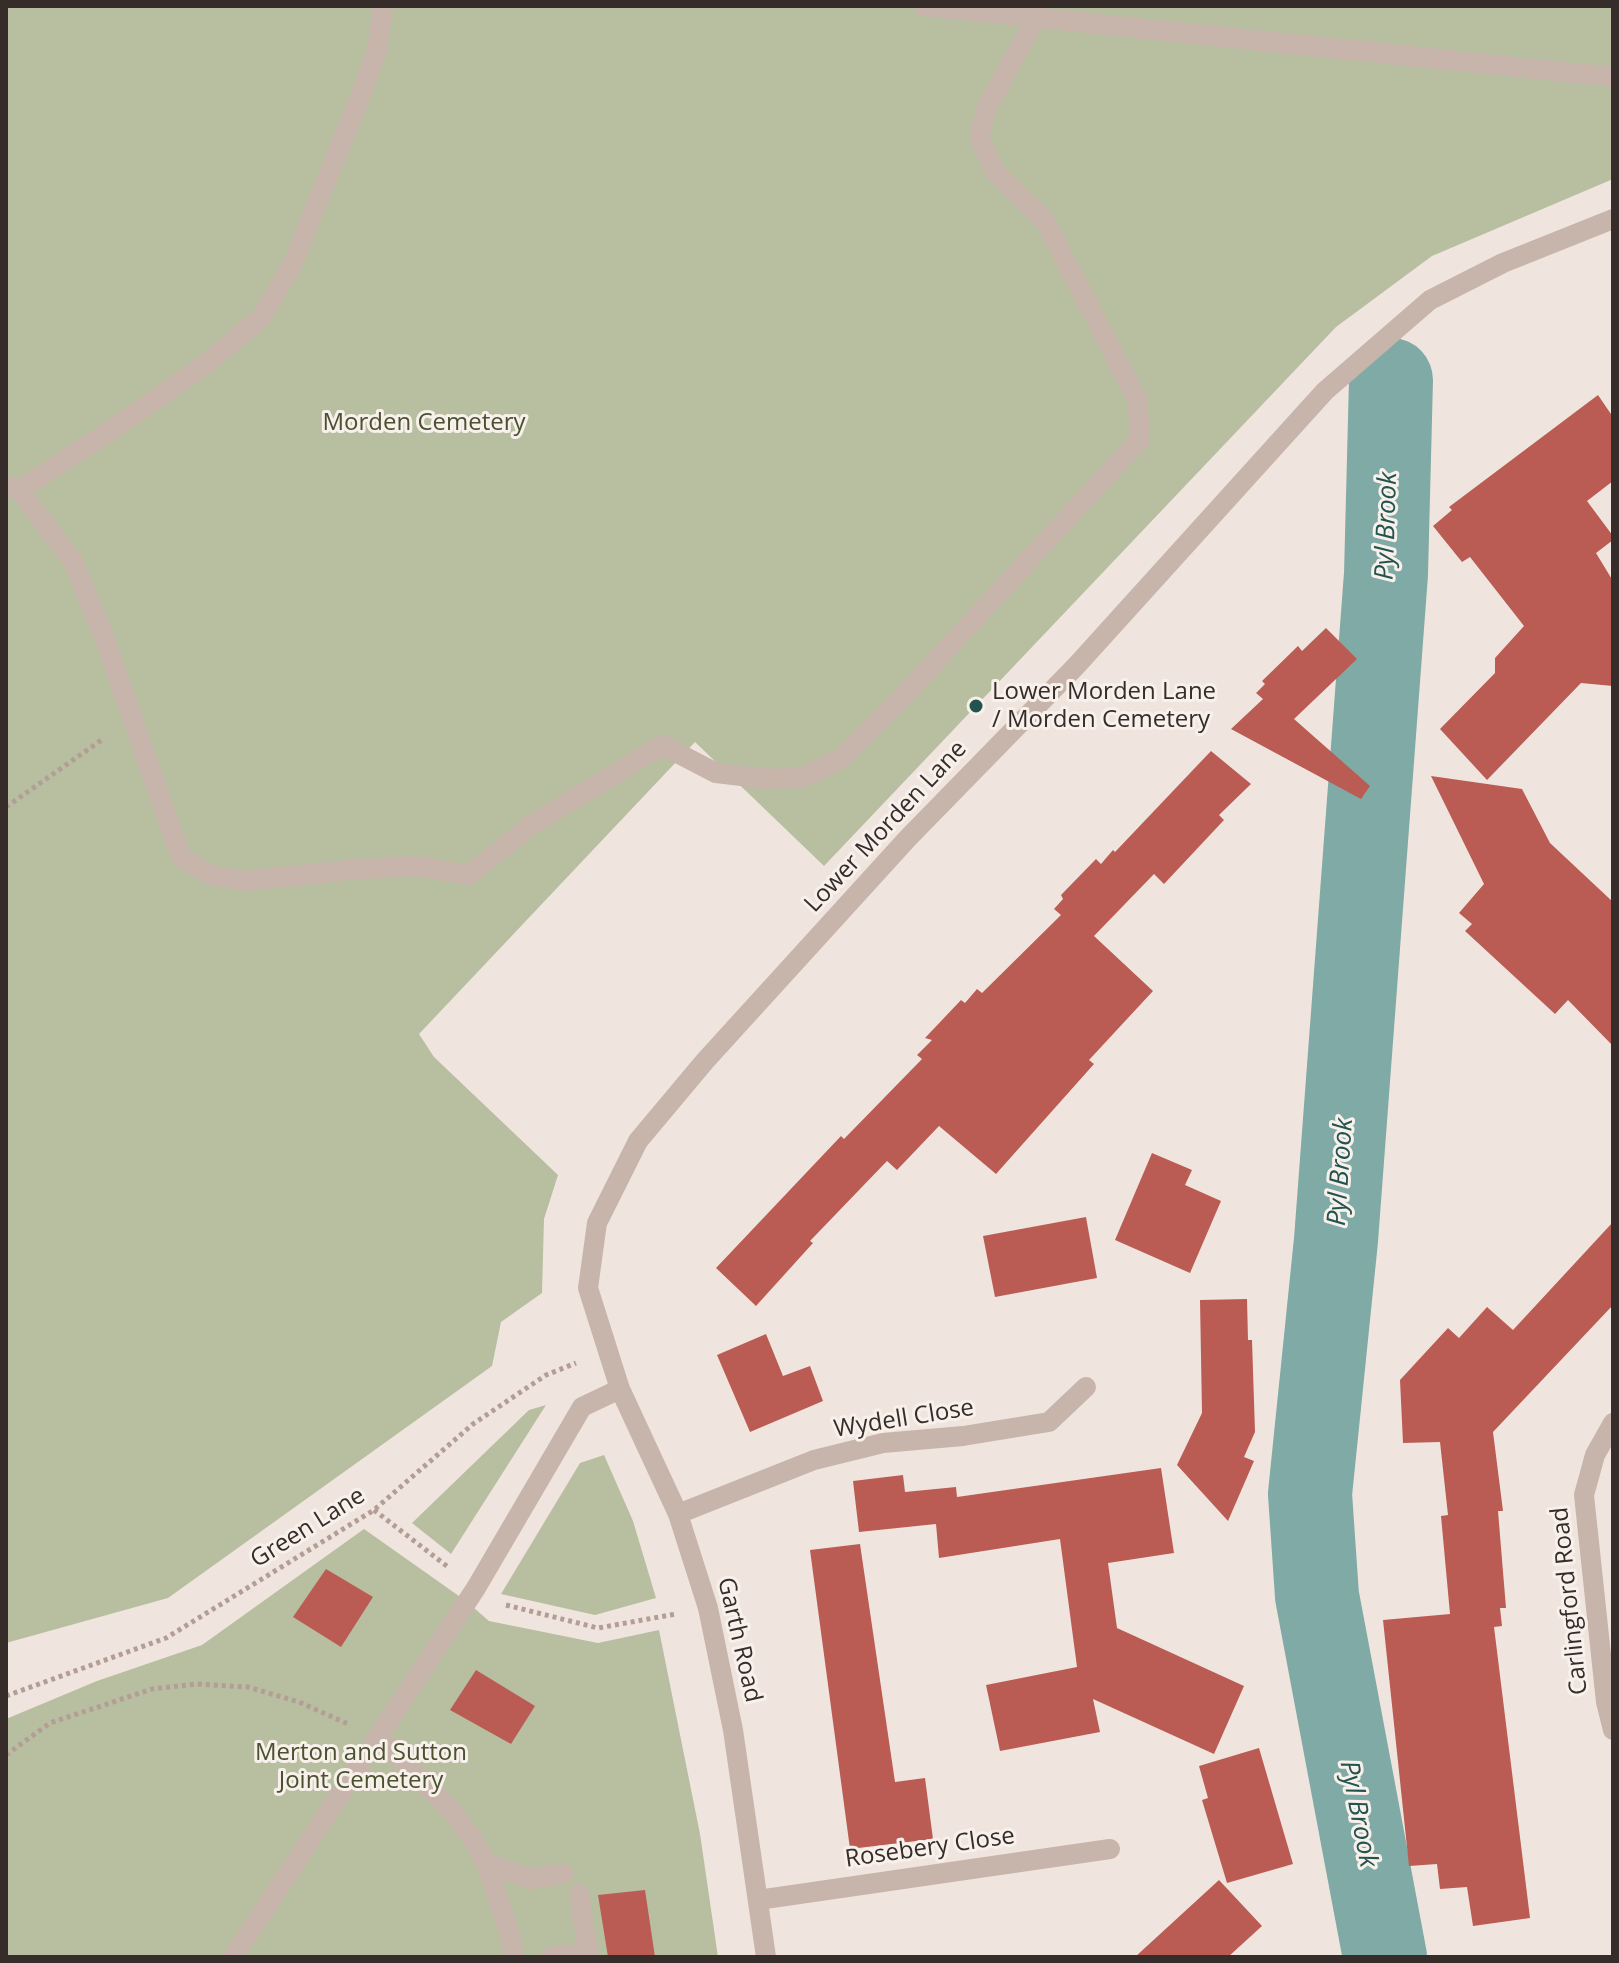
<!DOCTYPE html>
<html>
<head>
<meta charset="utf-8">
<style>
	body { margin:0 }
	#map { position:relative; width:1619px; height:1963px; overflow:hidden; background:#f0e5de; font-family:"Open Sans",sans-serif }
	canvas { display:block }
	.frame { position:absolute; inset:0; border:8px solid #362c2a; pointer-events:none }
</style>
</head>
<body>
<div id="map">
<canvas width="1619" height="1963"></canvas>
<div class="frame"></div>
</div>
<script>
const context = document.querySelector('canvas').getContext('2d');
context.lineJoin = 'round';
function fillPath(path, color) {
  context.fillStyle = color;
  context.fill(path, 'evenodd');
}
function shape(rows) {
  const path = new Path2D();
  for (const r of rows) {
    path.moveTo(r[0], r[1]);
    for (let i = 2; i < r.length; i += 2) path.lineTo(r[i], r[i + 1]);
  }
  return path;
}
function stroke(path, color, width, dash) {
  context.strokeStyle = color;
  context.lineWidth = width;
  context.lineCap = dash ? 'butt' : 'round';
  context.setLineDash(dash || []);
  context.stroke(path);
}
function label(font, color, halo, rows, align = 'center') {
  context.font = font + ' "Open Sans",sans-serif';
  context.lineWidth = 6;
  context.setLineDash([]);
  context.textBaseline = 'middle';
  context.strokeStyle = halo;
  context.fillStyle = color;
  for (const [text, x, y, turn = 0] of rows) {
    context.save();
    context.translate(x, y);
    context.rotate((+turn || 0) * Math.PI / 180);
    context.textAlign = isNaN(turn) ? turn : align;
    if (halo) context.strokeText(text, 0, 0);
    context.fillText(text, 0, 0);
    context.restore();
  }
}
fillPath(shape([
	[6,6,1613,6,1613,179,1432,256,1336,327,824,866,695,742,419,1034,434,1057,558,1175,544,1219,542,1293,501,1322,492,1366,168,1598,6,1643],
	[546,1405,451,1554,412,1523,529,1410],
	[604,1455,633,1521,656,1598,595,1615,501,1594,580,1463],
	[364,1529,466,1601,489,1621,598,1643,659,1630,700,1834,718,1957,6,1957,6,1719,97,1681,202,1645]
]), '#b8bea0');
stroke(shape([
	[1385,1957,1317,1596,1310,1494,1336,1240,1386,574,1391,380]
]), '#80aaa5', 84);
fillPath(shape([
	[1598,395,1613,417,1613,481,1587,501,1613,536,1613,540,1596,553,1613,581,1613,686,1581,683,1487,780,1440,729,1495,673,1495,658,1524,626,1470,557,1462,562,1433,526,1452,510,1449,507],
	[1326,628,1357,659,1294,719,1370,786,1361,799,1231,729,1263,699,1256,693,1265,684,1262,681,1298,646,1302,651],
	[1211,751,1251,784,1219,815,1224,820,1164,884,1154,874,1094,936,1153,991,1089,1060,1094,1064,996,1174,939,1126,897,1170,887,1161,810,1241,813,1243,756,1306,716,1268,841,1136,844,1139,922,1059,917,1055,932,1040,925,1038,961,1000,965,1003,977,989,982,993,1061,915,1054,909,1063,899,1061,895,1096,859,1101,864,1113,850,1115,852],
	[1431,776,1522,789,1550,843,1613,902,1613,1046,1568,1000,1555,1014,1465,931,1472,924,1459,913,1484,884],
	[1152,1153,1192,1170,1185,1185,1221,1201,1190,1273,1115,1240],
	[1086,1217,1097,1278,995,1297,983,1236],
	[1613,1222,1613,1305,1493,1432,1503,1511,1498,1511,1506,1608,1500,1608,1502,1626,1494,1627,1530,1918,1473,1926,1467,1887,1440,1889,1437,1864,1409,1866,1383,1620,1450,1614,1441,1516,1448,1515,1440,1442,1403,1443,1400,1380,1448,1328,1459,1338,1487,1307,1513,1330],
	[1247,1299,1248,1340,1252,1340,1255,1432,1244,1457,1254,1461,1228,1521,1177,1465,1202,1413,1200,1300],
	[766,1334,783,1376,810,1366,823,1401,750,1432,717,1355],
	[1161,1468,1174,1553,1108,1563,1117,1628,1244,1686,1214,1754,1093,1699,1100,1732,1000,1751,986,1685,1077,1667,1060,1539,939,1558,936,1524,859,1532,853,1481,903,1475,905,1492,956,1487,957,1497],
	[860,1544,895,1782,925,1778,933,1839,850,1849,810,1550],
	[326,1569,373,1597,341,1647,293,1617],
	[476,1670,535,1706,511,1744,450,1710],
	[1259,1748,1293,1864,1227,1883,1202,1800,1208,1798,1199,1766],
	[1219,1880,1262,1926,1228,1957,1135,1957],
	[645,1890,655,1957,608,1957,598,1895]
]), '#ba5c53');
stroke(shape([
	[6,807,103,739],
	[374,1510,448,1567],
	[506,1605,598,1628,676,1614],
	[6,1696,166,1638,374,1510,473,1424,546,1375,576,1363],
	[6,1755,50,1723,152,1689,197,1684,248,1687,299,1702,348,1724]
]), '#b39e96', 5, [4, 4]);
stroke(shape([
	[924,6,1613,77],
	[6,485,19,490,113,429,207,363,261,318,292,265,363,89,377,50,383,6],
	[19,490,73,561,104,637,181,857,210,875,245,881,348,870,415,866,469,875,531,825,662,745,716,773,767,779,804,777,842,758,898,702,1140,439,1137,399,1045,221,996,173,979,137,987,107,1036,18],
	[1613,1423,1595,1455,1584,1495,1606,1702,1613,1730],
	[678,1514,814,1460,883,1443,963,1436,1049,1422,1086,1387],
	[378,1737,452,1811,474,1841,486,1863,500,1904,510,1935,514,1957],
	[486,1863,530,1879,563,1874],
	[579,1894,589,1957],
	[758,1900,1110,1849],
	[233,1957,476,1588,582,1407,620,1389],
	[550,1957,589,1953],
	[766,1957,733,1730,708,1608,678,1514,620,1389,588,1288,597,1223,638,1141,705,1061,908,838,1077,665,1325,391,1430,300,1503,263,1613,219]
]), '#c7b4ab', 20);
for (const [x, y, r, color] of [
	[976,706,8,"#23534f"]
]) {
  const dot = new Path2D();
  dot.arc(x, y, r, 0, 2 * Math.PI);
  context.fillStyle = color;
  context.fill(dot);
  stroke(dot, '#f8f0ea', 3);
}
label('24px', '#4a5130', '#f8f0ea', [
	["Morden Cemetery",424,423],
	["Merton and Sutton",361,1753],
	["Joint Cemetery",361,1781]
]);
label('24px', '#362c2a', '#f8f0ea', [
	["Lower Morden Lane",992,692],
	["/ Morden Cemetery",992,720]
], 'left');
label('24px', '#362c2a', '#f8f0ea', [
	["Lower Morden Lane",886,827,-47],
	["Wydell Close",904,1419,-9],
	["Green Lane",308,1528,-32],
	["Carlingford Road",1570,1601,-96],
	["Garth Road",739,1640,77],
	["Rosebery Close",930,1848,-8]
]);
label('italic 26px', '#23534f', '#f8f0ea', [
	["Pyl Brook",1387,526,-88],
	["Pyl Brook",1341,1172,-86],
	["Pyl Brook",1358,1814,79]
]);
</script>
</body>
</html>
